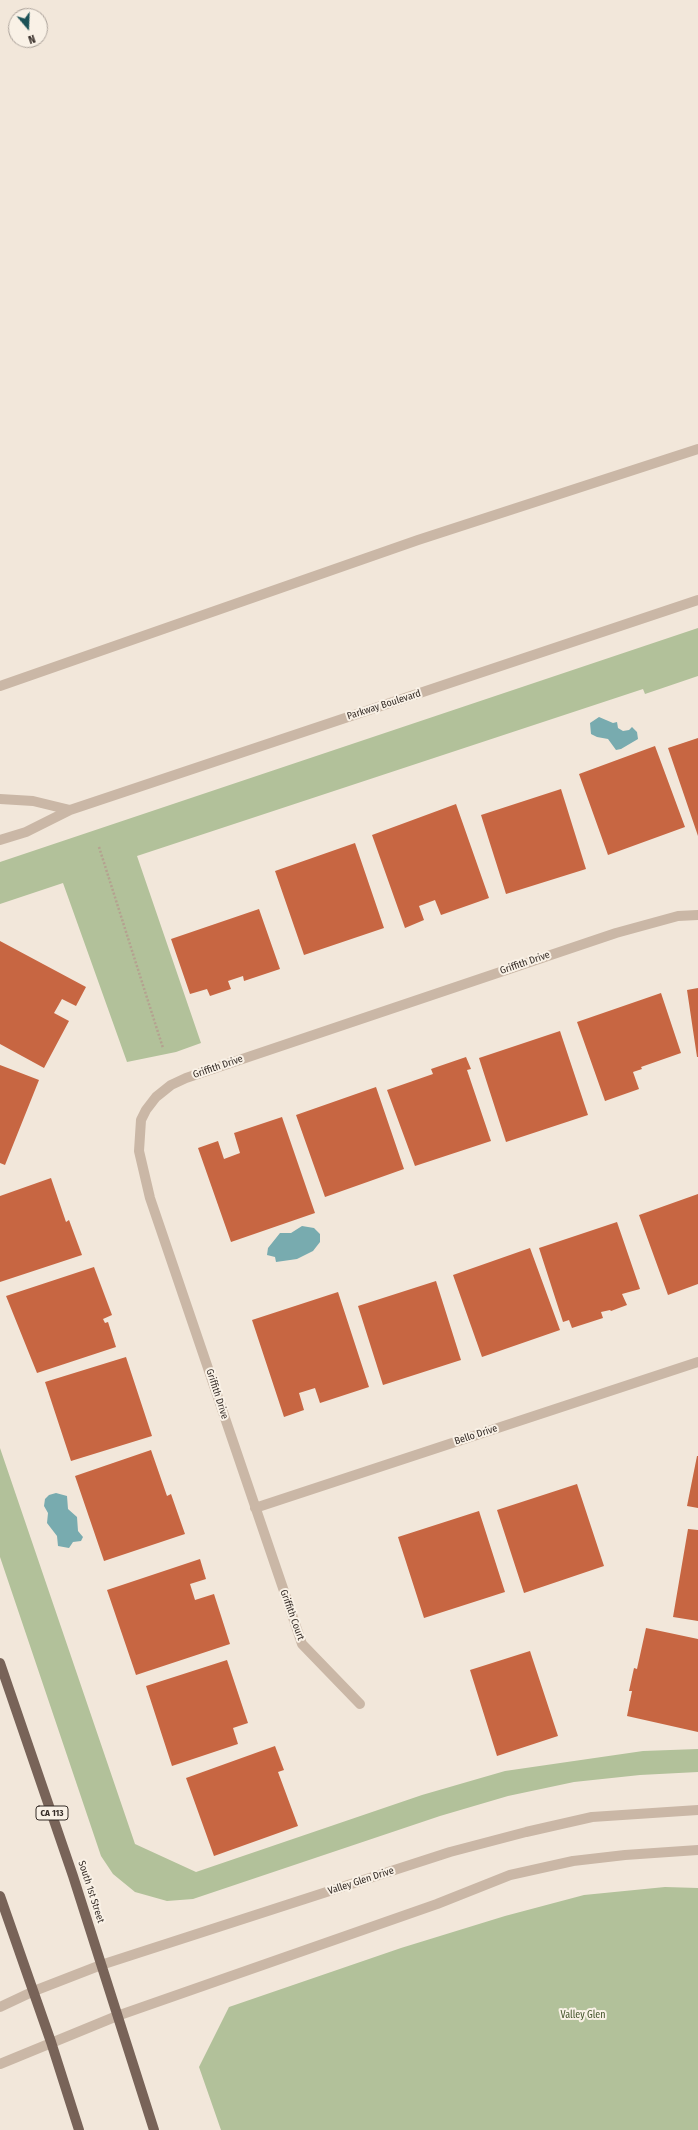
<!DOCTYPE html>
<html>
<head>
<meta charset="utf-8">
<style>
	body { margin:0 }
	#map { position:relative; width:698px; height:2130px; overflow:hidden; background:#f2e7da; font-family:"Fira Sans Condensed",sans-serif }
	canvas { display:block }
	.north { position:absolute; left:8px; top:8px; width:40px; height:40px; box-sizing:border-box; background:#f9f1e6; border:1px solid #aba29a; border-radius:50%; rotate:161deg; font-size:11px; font-weight:700; line-height:16px; text-align:center; color:#352c27 }
	.north::after { content:''; display:block; margin:auto; width:14px; height:18px; background:#1c5257; clip-path:polygon(50% 0,100% 100%,50% 72%,0 100%) }
</style>
</head>
<body>
<div id="map">
<canvas width="698" height="2130"></canvas>
<div class="north">N</div>
</div>
<script>
const context = document.querySelector('canvas').getContext('2d');
context.lineJoin = 'round';
function fillPath(path, color) {
  context.fillStyle = color;
  context.fill(path, 'evenodd');
}
function shape(rows) {
  const path = new Path2D();
  for (const r of rows) {
    path.moveTo(r[0], r[1]);
    for (let i = 2; i < r.length; i += 2) path.lineTo(r[i], r[i + 1]);
  }
  return path;
}
function stroke(path, color, width, dash) {
  context.strokeStyle = color;
  context.lineWidth = width;
  context.lineCap = dash ? 'butt' : 'round';
  context.setLineDash(dash || []);
  context.stroke(path);
}
function label(font, color, halo, rows, align = 'center') {
  context.font = font + ' "Fira Sans Condensed",sans-serif';
  context.lineWidth = 4;
  context.setLineDash([]);
  context.textBaseline = 'middle';
  context.strokeStyle = halo;
  context.fillStyle = color;
  for (const [text, x, y, turn = 0] of rows) {
    context.save();
    context.translate(x, y);
    context.rotate((+turn || 0) * Math.PI / 180);
    context.textAlign = isNaN(turn) ? turn : align;
    if (halo) context.strokeText(text, 0, 0);
    context.fillText(text, 0, 0);
    context.restore();
  }
}
fillPath(shape([
	[698,628,698,676,645,694,643,689,137,856,201,1043,176,1052,127,1062,63,883,0,904,0,862],
	[0,1448,135,1844,196,1872,422,1795,505,1771,643,1751,698,1749,698,1772,640,1775,574,1782,508,1796,440,1816,193,1899,167,1901,135,1892,113,1874,101,1856,0,1557],
	[665,1887,698,1888,698,2130,221,2130,199,2067,229,2007,401,1948,505,1916,584,1895]
]), '#b2c19a');
fillPath(shape([
	[599,717,613,723,617,722,618,728,623,731,629,730,632,727,637,732,638,739,621,749,616,750,608,739,597,737,591,734,590,723],
	[302,1226,314,1228,320,1234,320,1242,313,1251,297,1259,276,1262,275,1257,267,1255,268,1248,280,1233,291,1233],
	[56,1493,67,1496,68,1509,77,1517,78,1531,83,1537,81,1541,73,1542,69,1548,58,1546,57,1536,47,1523,48,1513,44,1506,45,1499,49,1495]
]), '#78abaf');
fillPath(shape([
	[698,738,698,836,668,748],
	[655,746,685,827,608,855,579,774],
	[561,789,586,869,506,894,481,815],
	[456,804,489,898,441,915,435,900,419,906,424,920,405,928,372,835],
	[355,843,384,928,304,955,275,871],
	[259,909,280,969,244,981,243,976,228,981,231,989,210,996,207,989,190,994,171,939],
	[0,941,86,987,76,1006,62,999,54,1013,69,1021,44,1068,0,1044],
	[698,988,698,1057,697,1057,687,990],
	[661,993,681,1053,641,1067,642,1069,633,1072,639,1089,605,1101,577,1022],
	[560,1031,588,1115,506,1142,479,1058],
	[466,1057,471,1069,467,1070,491,1141,415,1166,387,1090,433,1074,431,1069],
	[0,1065,39,1080,5,1165,0,1163],
	[376,1087,404,1169,325,1197,296,1115],
	[282,1117,315,1213,231,1242,198,1148,218,1141,224,1159,240,1153,234,1133],
	[51,1178,66,1222,69,1220,82,1255,0,1282,0,1196],
	[698,1194,698,1284,668,1295,639,1215],
	[617,1222,640,1289,622,1294,627,1305,611,1311,610,1310,601,1312,603,1318,572,1328,569,1320,563,1322,539,1248],
	[530,1248,560,1330,482,1357,453,1275],
	[94,1267,112,1315,103,1319,105,1323,108,1322,116,1347,37,1373,6,1296],
	[436,1281,461,1360,383,1385,358,1306],
	[338,1292,369,1387,320,1403,315,1388,299,1393,304,1410,284,1417,252,1320],
	[126,1357,152,1436,71,1461,45,1382],
	[151,1450,167,1496,171,1494,185,1534,104,1561,75,1476],
	[697,1456,698,1456,698,1508,687,1506],
	[577,1484,604,1566,524,1593,497,1510],
	[479,1511,505,1592,424,1618,398,1537],
	[688,1529,698,1530,698,1621,673,1617],
	[200,1559,206,1579,190,1584,195,1600,214,1594,230,1644,136,1675,107,1590],
	[646,1628,698,1639,698,1732,627,1716,632,1691,629,1691,634,1668,637,1669],
	[530,1651,558,1736,497,1756,470,1670],
	[227,1660,248,1723,233,1728,238,1744,172,1766,146,1686],
	[275,1746,284,1770,278,1772,298,1826,214,1856,186,1778]
]), '#c76642');
stroke(shape([
	[99,847,163,1048]
]), '#b5a190', 2.5, [2, 2]);
stroke(shape([
	[0,686,418,540,698,449],
	[255,1508,698,1362],
	[360,1704,302,1644,150,1198,139,1151,141,1120,146,1110,156,1097,171,1085,186,1078,616,933,678,916,698,915],
	[0,2007,34,1991,101,1965,450,1852,526,1832,592,1817,698,1810],
	[0,2064,117,2016,437,1904,510,1875,573,1861,625,1855,698,1850]
]), '#cab7a6', 10);
stroke(shape([
	[0,799,33,801,70,810],
	[0,840,26,832,70,810,698,600]
]), '#cab7a6', 10);
stroke(shape([
	[0,1663,73,1876,154,2130],
	[0,1896,51,2042,79,2130]
]), '#786358', 10);
for (const [x, y, w] of [
	[52,1813,32]
]) {
  const box = new Path2D();
  box.roundRect(x - w / 2, y - 7, w, 14, 3);
  context.fillStyle = '#f9f1e6';
  context.fill(box);
  stroke(box, '#352c27', 1);
}
label('bold 9px', '#352c27', null, [
	["CA 113",52,1813]
]);
label('10px', '#352c27', '#f9f1e6', [
	["Parkway Boulevard",384,705,-18],
	["Griffith Drive",525,963,-19],
	["Griffith Drive",218,1067,-19],
	["Griffith Drive",217,1394,72],
	["Bello Drive",476,1435,-18],
	["Griffith Court",292,1615,70],
	["Valley Glen Drive",361,1881,-18],
	["South 1st Street",91,1892,72]
]);
label('10px', '#43542a', '#f9f1e6', [
	["Valley Glen",583,2015]
]);
</script>
</body>
</html>
